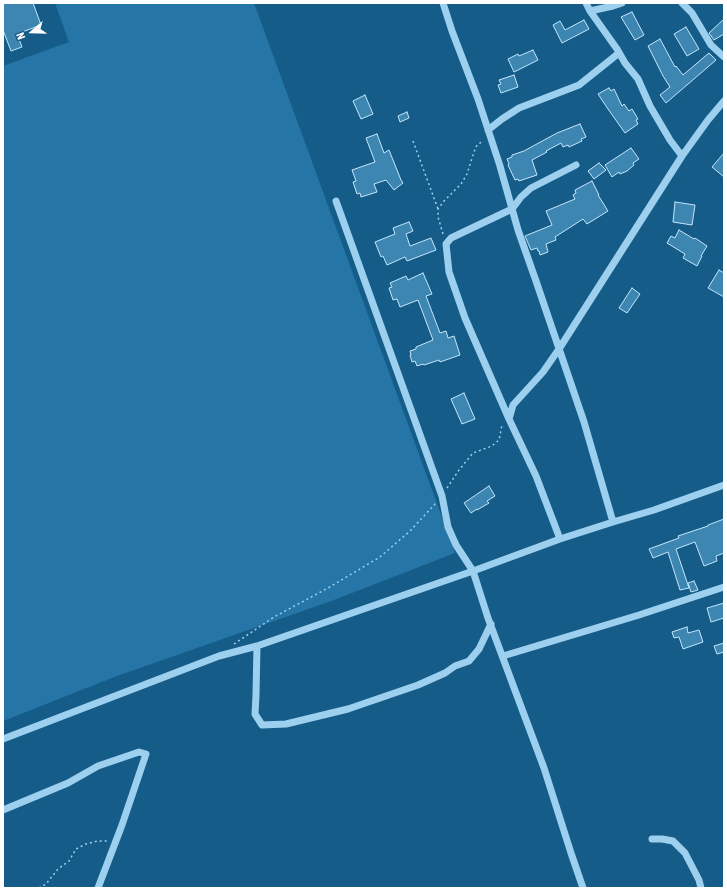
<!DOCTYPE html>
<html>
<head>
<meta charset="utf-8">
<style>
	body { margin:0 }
	#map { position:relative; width:727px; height:891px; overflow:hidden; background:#165c89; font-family:"Asap Condensed",sans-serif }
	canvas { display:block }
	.frame { position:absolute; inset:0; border:4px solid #fff; pointer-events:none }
	.north { position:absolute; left:12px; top:12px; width:40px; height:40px; -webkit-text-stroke:3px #165c89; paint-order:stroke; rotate:250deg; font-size:11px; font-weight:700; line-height:16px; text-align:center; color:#fff }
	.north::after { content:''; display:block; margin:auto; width:14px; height:18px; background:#fff; clip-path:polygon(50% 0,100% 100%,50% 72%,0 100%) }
</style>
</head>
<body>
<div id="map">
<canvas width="727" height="891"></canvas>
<div class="frame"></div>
<div class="north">N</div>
</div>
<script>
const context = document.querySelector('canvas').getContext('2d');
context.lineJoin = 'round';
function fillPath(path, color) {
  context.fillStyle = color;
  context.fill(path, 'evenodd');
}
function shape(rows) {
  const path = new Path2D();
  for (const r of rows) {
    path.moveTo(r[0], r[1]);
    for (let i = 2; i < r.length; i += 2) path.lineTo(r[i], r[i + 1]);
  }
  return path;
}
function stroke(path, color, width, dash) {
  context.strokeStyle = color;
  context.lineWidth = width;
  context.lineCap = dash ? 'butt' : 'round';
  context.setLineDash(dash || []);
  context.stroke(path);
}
fillPath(shape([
	[55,3,254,3,455,553,334,600,117,676,3,721,3,66,69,42]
]), '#2575a6');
const building = shape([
	[3,3,33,3,41,25,17,34,22,47,11,51,3,30,3,3],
	[632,12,644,35,635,40,621,17,632,12],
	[724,19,724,34,714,40,709,33,724,19],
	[584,20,589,29,562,43,553,25,560,21,565,30,584,20],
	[686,27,699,49,687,56,674,34,686,27],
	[660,39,675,67,676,66,683,75,709,53,716,60,666,103,660,95,670,87,663,76,648,46,660,39],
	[533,50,538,60,514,72,508,59,518,54,519,56,533,50],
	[514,75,518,87,501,93,498,85,501,84,499,80,514,75],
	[609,88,611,91,614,89,622,106,624,104,629,111,632,109,638,119,636,120,638,124,625,133,608,109,598,94,609,88],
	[365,95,373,114,361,119,353,101,365,95],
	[407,112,409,118,400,122,398,116,407,112],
	[580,124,586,137,581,139,582,141,569,147,568,145,563,147,561,143,546,151,547,152,532,160,537,175,519,181,518,179,515,180,508,165,509,164,507,159,512,157,512,155,524,151,557,133,580,124],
	[377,134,384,153,389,150,401,180,403,183,394,190,386,180,374,184,377,192,361,197,360,193,357,194,353,182,356,181,352,170,375,162,366,138,377,134],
	[631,148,639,159,633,163,634,165,627,171,620,174,619,172,612,177,605,165,631,148],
	[724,153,724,177,712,167,724,153],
	[599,163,606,170,594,179,588,171,599,163],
	[592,181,599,195,598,195,608,211,587,224,583,219,555,237,556,240,546,244,548,252,540,255,539,251,538,251,537,248,531,250,525,236,552,225,546,211,575,199,573,195,576,193,575,190,592,181],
	[675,202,695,205,692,225,673,222,675,202],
	[409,222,413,231,406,234,410,246,431,238,436,250,407,261,405,257,387,265,383,256,381,257,375,242,395,234,393,228,409,222],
	[679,230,694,239,695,238,707,246,701,256,702,256,697,266,683,258,685,254,667,243,671,236,675,238,679,230],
	[719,270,724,273,724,297,708,288,719,270],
	[423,273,432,294,426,296,440,333,446,331,448,338,454,336,460,355,440,362,439,360,424,365,423,364,417,366,415,361,412,362,410,355,411,355,410,351,416,349,416,347,433,340,418,300,400,307,397,299,393,300,389,288,392,287,390,283,406,276,408,280,423,273],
	[632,288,640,294,627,313,619,308,632,288],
	[464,393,475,419,462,424,451,399,464,393],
	[489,486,495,496,487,501,489,503,477,510,477,509,471,513,464,503,489,486],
	[724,519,724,553,716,556,717,561,704,566,695,542,676,549,689,588,680,590,668,552,653,558,649,549,679,538,678,536,708,526,708,525,724,519],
	[694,581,698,590,691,592,688,583,694,581],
	[724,603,724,618,711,622,707,608,724,603],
	[687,627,688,633,699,630,703,642,683,649,679,637,674,638,672,632,687,627],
	[724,643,724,652,717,654,714,646,724,643]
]);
fillPath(building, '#3e86b2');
stroke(building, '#c3e6fb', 1);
stroke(shape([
	[413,141,438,209],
	[443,234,438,217,438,209,444,201,461,184,467,174,474,152,477,145,483,141],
	[447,488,459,470,473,453,492,446,499,440,502,425,503,424],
	[234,644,274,617,328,588,380,557,410,531,436,503],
	[39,888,46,884,58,869,69,861,76,849,86,844,98,841,108,841]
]), '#9dd0ee', 1.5, [2, 3]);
stroke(shape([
	[443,3,452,31,478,99,500,166,518,230,536,281,584,422,613,522],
	[586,3,590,11,617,49,625,63,638,79,650,106,670,140,682,156],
	[682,3,692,13,711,45,724,57],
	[590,11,613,6,622,3],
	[488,130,502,119,519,108,579,85,619,53],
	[336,201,442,496,448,527,456,545,473,571,488,618,544,768,571,853,583,888],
	[509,419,513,405,543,372,559,349,682,156,708,120,724,101],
	[560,539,536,476,509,419,465,318,449,272,446,244,451,238,512,209,521,197,531,188,576,165],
	[257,646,256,695,255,714,262,725,286,724,348,709,418,685,445,673,455,666,469,661,479,649,491,624],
	[503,656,639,615,724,587],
	[3,739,219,656,257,646,473,571,560,539,613,522,654,510,724,485],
	[3,810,68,783,98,766,139,752,146,754,122,825,98,888],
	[652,839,662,839,673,841,685,853,699,880,701,888]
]), '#9dd0ee', 7);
</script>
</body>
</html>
